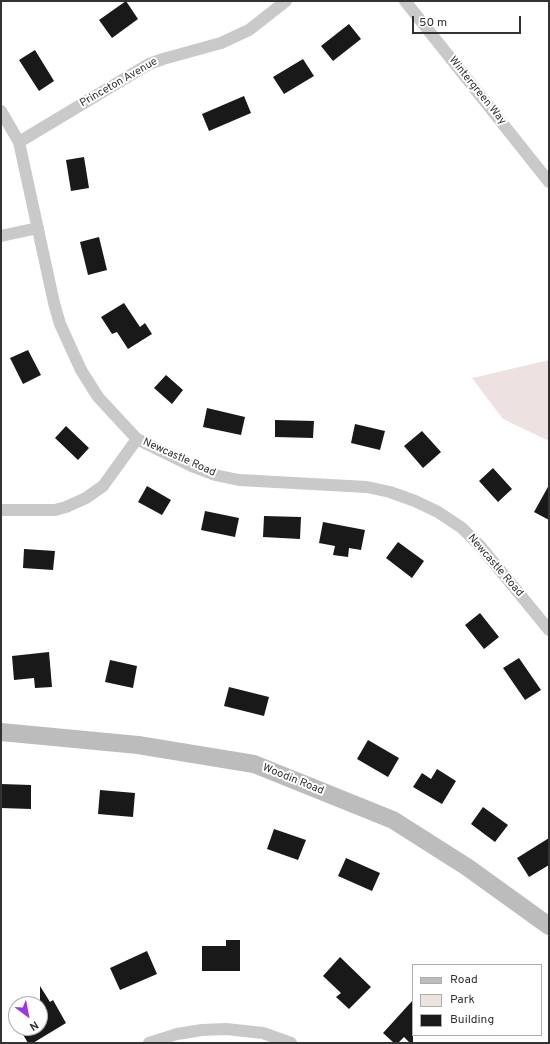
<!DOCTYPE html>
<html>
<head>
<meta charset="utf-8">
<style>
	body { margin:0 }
	#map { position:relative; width:550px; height:1044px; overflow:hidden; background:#fff; font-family:Overpass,sans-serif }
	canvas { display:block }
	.frame { position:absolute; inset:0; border:2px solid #323232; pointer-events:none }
	.legend { position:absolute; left:412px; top:964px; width:130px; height:72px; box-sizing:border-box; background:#fff; border:1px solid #adadad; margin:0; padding:5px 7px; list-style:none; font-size:12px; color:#323232 }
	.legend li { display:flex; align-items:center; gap:8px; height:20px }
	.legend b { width:20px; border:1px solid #adadad }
	.north { position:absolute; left:8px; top:996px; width:40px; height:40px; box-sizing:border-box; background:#fff; border:1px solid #adadad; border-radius:50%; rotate:148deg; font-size:11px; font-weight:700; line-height:16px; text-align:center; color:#323232 }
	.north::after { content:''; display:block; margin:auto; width:14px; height:18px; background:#9838e5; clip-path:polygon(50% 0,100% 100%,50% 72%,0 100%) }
	.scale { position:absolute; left:412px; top:16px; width:109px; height:18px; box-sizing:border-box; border:2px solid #323232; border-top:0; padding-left:5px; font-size:12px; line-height:14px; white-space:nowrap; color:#323232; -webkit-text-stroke:3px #fff; paint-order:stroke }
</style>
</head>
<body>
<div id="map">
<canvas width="550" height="1044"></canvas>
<div class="frame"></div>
<ul class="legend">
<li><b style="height:5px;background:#bcbcbc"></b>Road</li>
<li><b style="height:11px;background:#eee2e1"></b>Park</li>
<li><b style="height:11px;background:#191919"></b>Building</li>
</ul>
<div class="north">N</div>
<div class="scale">50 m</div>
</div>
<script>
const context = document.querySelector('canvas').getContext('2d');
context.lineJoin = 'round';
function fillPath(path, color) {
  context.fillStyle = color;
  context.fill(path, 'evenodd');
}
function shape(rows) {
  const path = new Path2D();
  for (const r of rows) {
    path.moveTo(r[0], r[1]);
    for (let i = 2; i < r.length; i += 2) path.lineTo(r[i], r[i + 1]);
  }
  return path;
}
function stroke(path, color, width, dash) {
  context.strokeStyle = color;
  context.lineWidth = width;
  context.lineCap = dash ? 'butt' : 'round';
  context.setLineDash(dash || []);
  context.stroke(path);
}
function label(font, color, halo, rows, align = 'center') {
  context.font = font + ' Overpass,sans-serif';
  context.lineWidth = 4;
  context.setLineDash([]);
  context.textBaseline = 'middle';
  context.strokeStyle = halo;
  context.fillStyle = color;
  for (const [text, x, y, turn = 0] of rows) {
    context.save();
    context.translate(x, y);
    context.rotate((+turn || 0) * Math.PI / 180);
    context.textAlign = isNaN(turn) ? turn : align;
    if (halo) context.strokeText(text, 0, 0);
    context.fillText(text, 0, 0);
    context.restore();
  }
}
fillPath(shape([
	[549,360,549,441,503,419,472,378]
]), '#eee2e1');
fillPath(shape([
	[126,1,138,19,112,38,99,20],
	[349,24,361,39,333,61,321,46],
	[35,50,54,81,39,91,19,60],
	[303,59,314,76,284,94,273,77],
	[244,96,251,113,209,131,202,114],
	[84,157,89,188,71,191,66,160],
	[99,237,107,270,88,275,80,242],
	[124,303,140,327,145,323,152,334,128,349,117,332,112,334,101,317],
	[28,350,41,375,23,384,10,358],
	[166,375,183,390,172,404,154,388],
	[207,408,245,417,241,435,203,427],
	[275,420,314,421,313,438,275,437],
	[355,424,385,431,380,450,351,443],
	[66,426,89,448,78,460,55,438],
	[422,431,441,452,423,468,404,446],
	[493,468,512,489,498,502,479,481],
	[549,485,549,520,534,512],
	[147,486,171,500,162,515,138,502],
	[205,511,239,518,235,537,201,530],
	[264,516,301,517,300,539,263,537],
	[323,522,365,530,361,550,349,548,348,557,333,555,335,546,319,543],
	[398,542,424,561,412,578,386,558],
	[24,549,55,551,53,570,23,568],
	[480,613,499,637,484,649,465,625],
	[49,652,52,687,35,688,34,678,14,680,12,656],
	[519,658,541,690,525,700,503,668],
	[110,660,137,666,133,688,105,682],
	[229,687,269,697,264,716,224,706],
	[368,740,399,758,388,777,357,759],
	[437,769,456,781,442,804,413,787,422,773,431,779],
	[1,784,31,785,31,809,1,808],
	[100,790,135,793,133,817,98,814],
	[483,807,508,825,495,842,471,824],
	[274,829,306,840,298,860,267,849],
	[549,838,549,865,529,877,517,858],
	[346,858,380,873,372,891,338,876],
	[226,940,240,940,240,971,202,971,202,946,226,946],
	[147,951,157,974,120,990,110,968],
	[340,957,371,987,349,1009,336,997,341,993,323,976],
	[40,986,50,1002,53,1000,66,1023,33,1043,28,1043,19,1028,40,1028],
	[413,1000,413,1043,410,1043,404,1037,398,1043,394,1043,383,1033]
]), '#191919');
stroke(shape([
	[405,1,549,182],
	[1,111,19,142,54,303,60,324,81,370,98,397,137,439,194,467,215,475,239,480,367,487,390,492,415,501,438,512,462,528,481,547,549,630],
	[19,142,149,64,163,59,221,43,249,30,286,1],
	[1,236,38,228],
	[1,510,55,510,66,507,86,498,103,486,137,439],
	[149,1043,177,1034,202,1030,226,1029,263,1033,291,1043]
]), '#c9c9c9', 12);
stroke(shape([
	[1,732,138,745,254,764,393,820,467,867,549,926]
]), '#bcbcbc', 18);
label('11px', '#323232', '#fff', [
	["Princeton Avenue",119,83,-30],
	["Wintergreen Way",477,91,51],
	["Newcastle Road",179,458,24],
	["Newcastle Road",495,566,49],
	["Woodin Road",293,780,22]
]);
</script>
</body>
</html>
